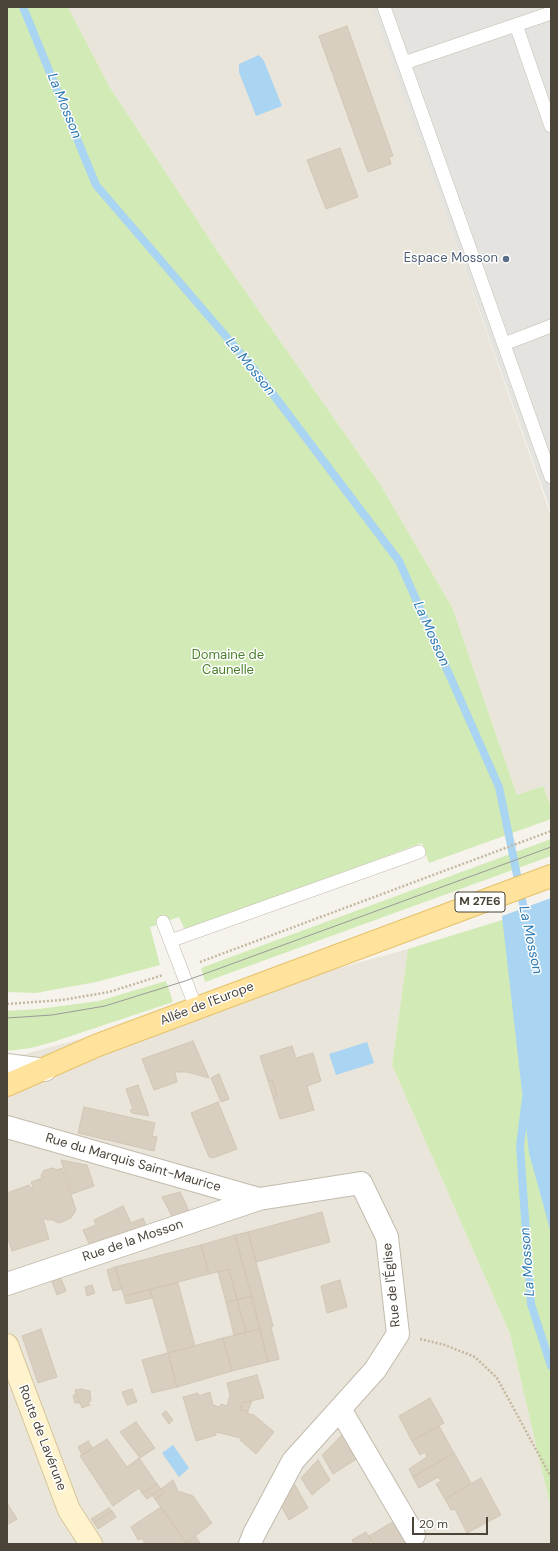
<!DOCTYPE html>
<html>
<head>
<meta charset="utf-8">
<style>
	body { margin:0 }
	#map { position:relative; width:558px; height:1551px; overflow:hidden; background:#f6f3ec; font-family:"DM Sans",sans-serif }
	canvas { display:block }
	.frame { position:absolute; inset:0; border:8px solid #4b4439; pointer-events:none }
	.scale { position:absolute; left:412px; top:1517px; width:76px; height:18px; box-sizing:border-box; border:2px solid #4b4439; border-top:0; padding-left:5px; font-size:12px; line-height:14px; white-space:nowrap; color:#4b4439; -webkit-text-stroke:3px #fff; paint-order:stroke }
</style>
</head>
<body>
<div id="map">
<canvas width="558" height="1551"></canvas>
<div class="frame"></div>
<div class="scale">20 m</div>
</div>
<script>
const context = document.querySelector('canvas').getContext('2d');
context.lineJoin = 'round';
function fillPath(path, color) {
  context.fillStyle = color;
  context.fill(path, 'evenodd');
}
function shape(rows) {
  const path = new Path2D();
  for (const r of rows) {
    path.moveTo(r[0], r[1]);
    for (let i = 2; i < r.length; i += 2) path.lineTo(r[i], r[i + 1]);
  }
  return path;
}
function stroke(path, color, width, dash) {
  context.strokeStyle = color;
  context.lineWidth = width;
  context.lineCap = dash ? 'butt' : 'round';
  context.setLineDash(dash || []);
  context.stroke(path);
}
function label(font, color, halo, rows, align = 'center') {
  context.font = font + ' "DM Sans",sans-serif';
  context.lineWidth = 3;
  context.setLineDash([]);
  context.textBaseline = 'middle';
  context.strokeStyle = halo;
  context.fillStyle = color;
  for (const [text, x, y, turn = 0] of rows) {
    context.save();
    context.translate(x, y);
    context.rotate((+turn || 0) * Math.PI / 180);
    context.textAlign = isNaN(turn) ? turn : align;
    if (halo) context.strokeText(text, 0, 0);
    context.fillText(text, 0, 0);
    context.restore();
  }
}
fillPath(shape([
	[68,7,373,7,551,516,551,807,543,786,517,795,452,607,380,484,220,255,109,86],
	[408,949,392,1065,510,1334,551,1509,551,1544,7,1544,7,1059]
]), '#eae5da');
fillPath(shape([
	[7,7,68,7,109,86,220,255,380,484,452,607,517,795,543,786,551,807,551,819,429,863,422,843,185,930,179,917,150,927,160,965,96,982,36,993,7,992,7,981,49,964,7,981],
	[551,839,551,856,205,982,201,968],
	[551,905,551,1509,510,1334,392,1065,408,949],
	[166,981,173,1002,53,1042,31,1048,7,1051,7,1011,39,1009,99,1001]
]), '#d2eab5');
fillPath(shape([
	[372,7,551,7,551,512]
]), '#e5e3e0');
fillPath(shape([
	[259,55,264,61,282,106,256,116,239,72,239,64],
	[551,898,551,1233,529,1153,502,916],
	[367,1042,374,1063,336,1075,329,1054],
	[173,1445,189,1468,179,1477,162,1453]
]), '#a9d4f2');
stroke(shape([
	[23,7,96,185,254,369,399,561,499,787,526,919],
	[526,1098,520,1146,531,1304,551,1366]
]), '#a9d4f2', 8);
const building = shape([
	[347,26,393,156,389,157,391,164,368,172,319,36,347,26],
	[340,148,358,197,326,209,307,160,340,148],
	[193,1041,209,1078,187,1072,175,1072,177,1082,154,1090,142,1059,193,1041],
	[292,1046,296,1058,313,1053,321,1081,307,1086,314,1110,280,1119,273,1097,277,1095,272,1080,268,1081,260,1056,292,1046],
	[219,1074,229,1099,221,1102,211,1078,219,1074],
	[272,1080,277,1095,273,1097,268,1081,272,1080],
	[138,1085,149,1116,132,1113,130,1110,133,1109,126,1089,138,1085],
	[218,1102,237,1149,213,1158,209,1157,191,1113,218,1102],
	[84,1107,155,1123,152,1136,157,1137,154,1151,78,1133,84,1107],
	[61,1160,87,1165,94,1186,72,1194,61,1160],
	[52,1168,57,1170,62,1168,76,1210,71,1218,59,1223,52,1220,47,1220,46,1219,43,1219,49,1239,12,1251,7,1235,7,1193,29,1185,31,1188,33,1187,31,1182,42,1178,41,1176,43,1171,52,1168],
	[180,1192,190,1213,174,1220,162,1197,180,1192],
	[123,1206,131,1223,143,1218,148,1230,93,1253,83,1230,96,1225,94,1220,123,1206],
	[322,1212,330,1242,256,1262,248,1232,322,1212],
	[248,1232,273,1326,271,1327,279,1359,268,1362,235,1235,248,1232],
	[235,1235,252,1296,237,1300,229,1269,209,1274,201,1245,235,1235],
	[201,1245,209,1274,124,1296,115,1267,201,1245],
	[115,1267,122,1289,113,1291,107,1270,115,1267],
	[229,1269,237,1300,226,1302,218,1272,229,1269],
	[60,1276,66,1291,57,1295,51,1279,60,1276],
	[340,1280,347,1307,327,1313,321,1286,340,1280],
	[178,1283,195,1346,168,1353,150,1289,178,1283],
	[92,1285,95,1293,87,1296,85,1287,92,1285],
	[150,1289,152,1298,126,1304,124,1296,150,1289],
	[252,1296,260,1329,246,1332,237,1300,252,1296],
	[237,1300,246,1332,234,1335,226,1302,237,1300],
	[41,1329,57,1377,38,1383,22,1336,41,1329],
	[260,1329,268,1362,232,1371,223,1338,260,1329],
	[223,1338,232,1371,177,1387,168,1353,223,1338],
	[168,1353,177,1387,152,1393,142,1360,168,1353],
	[257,1375,264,1398,242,1403,240,1410,248,1411,248,1414,254,1415,274,1432,256,1454,240,1440,241,1438,216,1432,216,1435,196,1441,183,1397,198,1393,199,1396,210,1392,213,1405,220,1407,221,1404,227,1406,230,1395,227,1383,257,1375],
	[81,1389,90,1391,91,1401,88,1402,90,1405,82,1408,75,1390,81,1389],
	[132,1389,137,1402,127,1405,122,1392,132,1389],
	[76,1393,80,1403,75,1403,73,1396,76,1393],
	[430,1398,444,1423,412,1441,399,1416,430,1398],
	[252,1401,248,1411,240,1410,242,1403,252,1401],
	[166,1411,173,1420,169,1424,162,1414,166,1411],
	[136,1422,155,1448,140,1458,120,1432,136,1422],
	[439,1426,454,1453,413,1477,409,1469,427,1457,425,1452,420,1455,412,1441,439,1426],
	[344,1433,358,1458,333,1474,322,1455,344,1433],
	[107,1439,127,1467,139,1458,157,1484,142,1493,139,1488,113,1506,80,1456,107,1439],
	[88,1441,93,1449,82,1455,78,1447,88,1441],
	[454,1453,471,1483,445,1499,436,1484,441,1481,438,1477,419,1488,413,1477,454,1453],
	[318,1460,330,1480,312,1495,301,1478,318,1460],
	[481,1478,501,1515,467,1533,455,1509,451,1510,445,1499,481,1478],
	[173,1480,178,1491,193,1496,212,1523,186,1543,155,1499,164,1493,161,1489,173,1480],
	[157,1484,161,1489,147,1499,142,1493,157,1484],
	[295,1485,308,1508,289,1520,280,1504,295,1485],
	[161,1489,164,1493,155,1499,152,1495,161,1489],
	[7,1503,17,1519,7,1525,7,1503],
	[161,1507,186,1543,186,1544,145,1544,142,1538,138,1540,131,1527,161,1507],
	[109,1508,112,1511,94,1523,91,1519,109,1508],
	[112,1511,116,1517,98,1529,94,1523,112,1511],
	[394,1521,407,1544,373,1544,369,1536,394,1521],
	[366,1532,372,1541,365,1544,354,1544,352,1540,366,1532],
	[196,1537,200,1543,198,1544,186,1543,196,1537]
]);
fillPath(building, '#d8cfc1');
stroke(building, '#d3c7b4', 1);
const lane = shape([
	[384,7,551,477],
	[516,25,551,126],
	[404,63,551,13],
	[504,344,551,326],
	[163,922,196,1008],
	[170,941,419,852]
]);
const street = shape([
	[7,1065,45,1070],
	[7,1127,259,1199],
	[7,1284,259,1199,361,1183,387,1237,398,1334,375,1370,293,1461,254,1534,250,1544],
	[340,1409,414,1535]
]);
const secondary = shape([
	[7,1345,69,1510,91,1544]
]);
const primary = shape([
	[7,1085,98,1045,551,876]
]);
stroke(lane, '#c2bbae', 14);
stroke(street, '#c2bbae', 24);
stroke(secondary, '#d6c79b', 24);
stroke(primary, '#e6c16a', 24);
stroke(shape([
	[200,962,551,831],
	[7,1004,62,1000,109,992,163,975],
	[420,1339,445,1345,475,1357,497,1378,551,1477]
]), '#c4b79f', 2.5, [2, 2]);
stroke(lane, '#fff', 13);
stroke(street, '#fff', 22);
stroke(secondary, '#fff3cd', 22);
stroke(primary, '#ffe39c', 22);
stroke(shape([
	[7,1018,52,1015,105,1006,185,981,551,847]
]), '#9a9a9a', 1);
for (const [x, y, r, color] of [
	[506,259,4,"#5c6f8a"]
]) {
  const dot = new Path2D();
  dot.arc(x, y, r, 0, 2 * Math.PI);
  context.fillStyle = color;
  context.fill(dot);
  stroke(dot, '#fff', 1.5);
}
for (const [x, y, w] of [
	[480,902,50]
]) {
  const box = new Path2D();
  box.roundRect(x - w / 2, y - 10, w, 20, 3);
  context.fillStyle = '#fff';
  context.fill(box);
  stroke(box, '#4b4439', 1);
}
label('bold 12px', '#4b4439', null, [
	["M 27E6",480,902]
]);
label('13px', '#4e5e75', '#fff', [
	["Espace Mosson",498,259]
], 'right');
label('13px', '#4a7f2a', '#fff', [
	["Domaine de",228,656],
	["Caunelle",228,671]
]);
label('13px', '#4b4439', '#fff', [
	["Allée de l'Europe",207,1004,-21],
	["Rue du Marquis Saint-Maurice",133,1163,16],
	["Rue de la Mosson",133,1241,-19],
	["Rue de l'Église",392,1285,-96],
	["Route de Lavérune",42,1438,69]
]);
label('italic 14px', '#2e7ab2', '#fff', [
	["La Mosson",64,106,68],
	["La Mosson",250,367,51],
	["La Mosson",431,634,66],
	["La Mosson",530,940,78],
	["La Mosson",528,1262,-94]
]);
</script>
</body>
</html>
